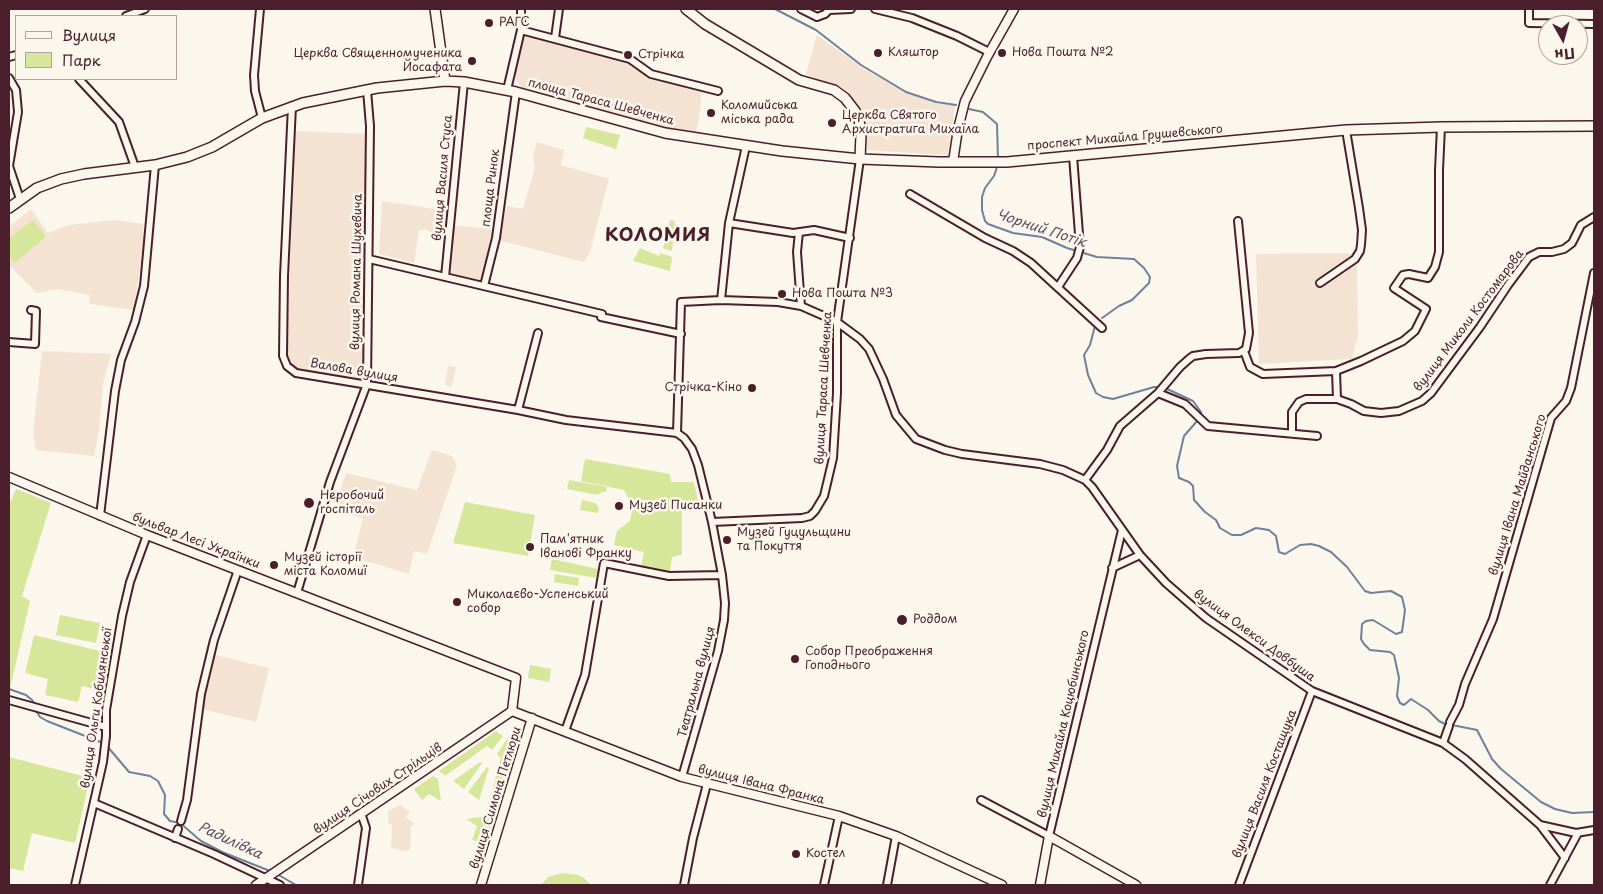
<!DOCTYPE html>
<html>
<head>
<meta charset="utf-8">
<style>
	body { margin:0 }
	#map { position:relative; width:1603px; height:894px; overflow:hidden; background:#fbf7ec; font-family:"Playpen Sans",sans-serif }
	canvas { display:block }
	.frame { position:absolute; inset:0; border:10px solid #4a1f2b; pointer-events:none }
	.legend { position:absolute; left:15px; top:15px; width:162px; height:65px; box-sizing:border-box; background:#fbf7ec; border:1px solid #b4a19f; margin:0; padding:6px 9px; list-style:none; font-size:15px; color:#4a1f2b }
	.legend li { display:flex; align-items:center; gap:10px; height:25px }
	.legend b { width:25px; border:1px solid #b4a19f }
	.north { position:absolute; left:1538px; top:15px; width:50px; height:50px; box-sizing:border-box; background:#fbf7ec; border:1px solid #b4a19f; border-radius:50%; rotate:173deg; font-size:14px; font-weight:700; line-height:20px; text-align:center; color:#4a1f2b }
	.north::after { content:''; display:block; margin:auto; width:18px; height:22px; background:#4a1f2b; clip-path:polygon(50% 0,100% 100%,50% 72%,0 100%) }
</style>
</head>
<body>
<div id="map">
<canvas width="1603" height="894"></canvas>
<div class="frame"></div>
<ul class="legend">
<li><b style="height:6px;background:#fbf7ec"></b>Вулиця</li>
<li><b style="height:14px;background:#d6e69a"></b>Парк</li>
</ul>
<div class="north">Пн</div>
</div>
<script>
const context = document.querySelector('canvas').getContext('2d');
context.lineJoin = 'round';
function fillPath(path, color) {
  context.fillStyle = color;
  context.fill(path, 'evenodd');
}
function shape(rows) {
  const path = new Path2D();
  for (const r of rows) {
    path.moveTo(r[0], r[1]);
    for (let i = 2; i < r.length; i += 2) path.lineTo(r[i], r[i + 1]);
  }
  return path;
}
function stroke(path, color, width, dash) {
  context.strokeStyle = color;
  context.lineWidth = width;
  context.lineCap = dash ? 'butt' : 'round';
  context.setLineDash(dash || []);
  context.stroke(path);
}
function label(font, color, halo, rows, align = 'center') {
  context.font = font + ' "Playpen Sans",sans-serif';
  context.lineWidth = 5;
  context.setLineDash([]);
  context.textBaseline = 'middle';
  context.strokeStyle = halo;
  context.fillStyle = color;
  for (const [text, x, y, turn = 0] of rows) {
    context.save();
    context.translate(x, y);
    context.rotate((+turn || 0) * Math.PI / 180);
    context.textAlign = isNaN(turn) ? turn : align;
    if (halo) context.strokeText(text, 0, 0);
    context.fillText(text, 0, 0);
    context.restore();
  }
}
fillPath(shape([
	[524,31,632,60,640,71,651,79,702,90,700,112,696,133,642,123,526,90,518,84,514,76],
	[817,35,864,69,895,86,937,104,955,105,948,155,863,150,865,118,856,102,830,84,806,74],
	[295,131,367,134,365,381,298,369,287,356],
	[537,142,564,150,561,165,609,179,590,252,584,262,498,240,507,206,523,209,535,167,533,157],
	[382,201,448,211,445,234,429,232,429,230,419,230,414,263,379,254],
	[31,209,48,233,69,225,116,220,143,224,144,236,134,310,90,304,89,295,58,289,37,293,9,265,9,227],
	[449,225,492,229,482,281,443,273],
	[1348,253,1357,260,1358,335,1352,359,1259,364,1256,254],
	[42,351,111,354,103,384,99,430,94,456,36,450,33,433],
	[448,366,456,367,452,387,445,385],
	[432,450,452,456,457,465,427,554,414,551,409,574,353,557,363,519,335,508,346,473,417,490],
	[215,655,269,668,256,722,202,709],
	[400,805,410,812,406,817,414,823,409,829,411,830,410,850,405,851,391,848,392,826,388,822,388,811]
]), '#f4e3d2');
fillPath(shape([
	[586,127,620,135,616,149,583,138],
	[33,220,46,237,14,263,9,256,9,238],
	[670,220,675,221,672,251,663,248],
	[640,248,659,256,660,253,672,257,670,271,633,261],
	[585,459,670,474,671,482,694,482,699,506,682,510,682,555,672,557,670,572,641,567,644,552,614,545,617,531,630,521,633,507,624,490,581,481],
	[569,480,607,487,606,492,602,492,598,495,567,489],
	[16,489,51,503,22,596,30,601,9,693,9,505],
	[582,500,595,503,599,508,598,513,580,510],
	[465,502,535,515,528,556,453,543],
	[552,559,598,569,596,578,550,570],
	[555,574,579,578,578,586,554,582],
	[60,615,100,623,96,643,56,635],
	[34,635,108,653,100,690,82,686,78,702,45,695,48,679,25,673],
	[530,665,551,669,549,682,528,678],
	[496,731,503,736,492,750,487,746,445,776,439,771],
	[507,739,513,743,494,811,488,806,501,758,497,754],
	[9,757,90,778,75,843,32,833,23,871,9,868],
	[480,762,482,763,464,789,453,781],
	[487,767,489,768,479,800,468,792],
	[433,776,438,779,441,801,429,794,422,800,414,789],
	[489,816,493,819,486,843,472,840,477,826,466,819],
	[562,873,578,875,585,879,591,885,541,885,548,877]
]), '#d6e69a');
stroke(shape([
	[775,9,816,30,861,65,906,92,936,102,956,105],
	[969,109,983,112,997,124,998,159],
	[998,164,994,176,985,188,982,197,982,210,985,221,988,224,1013,233,1042,237,1067,248,1097,257,1134,259,1144,268,1150,277,1149,283,1132,300,1119,306,1102,318],
	[1095,326,1090,345,1084,355,1088,375,1096,393,1103,397,1113,399,1154,387,1161,387],
	[1165,388,1193,401,1201,412,1200,415],
	[1198,420,1184,436,1177,466,1179,478,1189,482,1193,486,1194,500,1205,512,1216,520,1220,528,1232,535,1241,535,1256,528,1269,530,1276,536,1279,552,1285,554,1300,545,1311,544,1319,546,1331,552,1347,567,1365,591,1371,593,1391,591,1402,597,1405,610,1402,632,1396,634,1373,620,1366,621,1362,624,1361,639,1364,644,1370,650,1390,652,1394,655,1399,678,1397,696,1400,703,1404,705,1411,699,1428,710,1439,721,1447,725],
	[9,689,26,695,32,700,35,704],
	[35,709,40,717,47,721,103,743],
	[1452,725,1477,730,1492,759,1501,769,1541,802,1555,809,1572,813,1594,812],
	[107,746,129,772,150,776,158,781,165,795,164,814,170,821,180,823,201,841,222,852,270,871],
	[277,874,296,885]
]), '#6f819c', 2);
const minor = shape([
	[260,9,254,75,255,91,262,118],
	[801,9,817,17,825,14,830,9],
	[875,9,912,18,957,36,989,52],
	[1529,9,1529,23,1594,24],
	[829,10,851,9],
	[126,16,145,9],
	[521,30,630,59,651,74,718,91],
	[555,38,559,9],
	[9,57,16,55],
	[9,78,16,90,18,112,9,166,20,199],
	[79,79,119,122,135,167],
	[507,90,521,30,521,9],
	[292,106,284,276,283,356,287,366,296,373,518,410,566,420,677,433,684,438,692,449,698,465,712,522,722,575,725,603,724,620,718,651,682,777],
	[1441,127,1439,170,1439,252,1435,267,1428,278,1409,274,1403,275,1394,288,1426,309,1415,331,1403,341,1361,361,1336,371,1337,399,1351,404,1364,411,1381,413,1399,411,1422,401,1431,393,1480,327,1508,285,1529,257,1539,252,1552,252,1564,249,1572,243,1581,225,1594,217],
	[910,194,985,238,1013,251,1031,263,1102,328],
	[729,223,793,233,814,230,850,238],
	[799,232,797,252,801,306],
	[369,259,602,314],
	[445,277,464,82],
	[1320,283,1355,259,1360,251,1361,245,1362,230,1359,208,1346,130],
	[484,286,496,238,516,92],
	[1058,287,1077,258,1080,247,1073,156],
	[721,300,729,223,746,146],
	[601,317,681,334],
	[9,342,35,344,36,311,31,310],
	[1244,351,1250,367,1263,374,1336,371],
	[1158,393,1185,404,1208,426,1317,436],
	[518,410,538,333],
	[677,433,681,302,721,300,778,302,801,306,826,317,837,322,860,339,869,349,883,379,896,415,916,439,945,450,962,454,1040,464,1063,470,1085,480,1092,487,1140,555,1166,583,1206,618,1312,691,1443,743,1465,759,1540,825,1576,833,1594,830],
	[1292,433,1292,412,1299,402,1306,399,1337,399],
	[1085,480,1107,450,1120,426,1158,393,1180,367,1189,359,1193,356,1206,354,1239,353,1246,349,1249,333,1238,221],
	[100,516,115,391,121,360,135,322,144,286,155,165],
	[712,522,802,518,810,516,815,511,824,496,833,458,837,393,837,322,860,159],
	[1112,568,1140,555],
	[297,593,330,482,367,384,370,126,367,90],
	[9,700,106,727],
	[1450,722,1459,705,1465,684,1493,619,1551,418,1566,401,1571,388,1594,273],
	[565,731,585,675,604,563,669,576,722,575],
	[1443,743,1449,726],
	[981,800,1049,836,1122,530],
	[94,803,214,854,280,885],
	[181,821,187,800,201,694,214,640,238,570],
	[1540,825,1565,858],
	[175,838,178,829],
	[75,885,103,762,106,736,106,710,122,616,130,582,147,535],
	[358,885,366,828,361,813],
	[684,885,693,838,707,784],
	[824,885,839,816],
	[887,885,896,836],
	[1239,885,1312,691],
	[1550,885,1578,833]
]);
const tertiary = shape([
	[953,162,958,129,965,101,987,57,1014,9],
	[9,477,147,535,516,678,512,711],
	[512,711,682,777,839,816,896,836,1002,885],
	[256,885,512,711],
	[481,885,532,718],
	[1040,885,1049,836,1136,885]
]);
const secondary = shape([
	[435,9,445,81],
	[686,9,705,24,799,80,834,90,845,98,855,111,859,119,861,134,860,159],
	[9,208,37,188,61,179,84,174,155,165,187,157,212,147,262,118,303,103,377,88,445,81,464,82,516,92,665,133,782,151,860,159,939,162,1007,162,1346,130,1441,127,1594,126]
]);
stroke(minor, '#4a1f2b', 10);
stroke(tertiary, '#4a1f2b', 11);
stroke(secondary, '#4a1f2b', 12);
stroke(minor, '#fbf7ec', 6);
stroke(tertiary, '#fbf7ec', 8);
stroke(secondary, '#fbf7ec', 9);
for (const [x, y, r, color] of [
	[489,23,5,"#4a1f2b"],
	[878,53,5,"#4a1f2b"],
	[1002,53,5,"#4a1f2b"],
	[628,55,5,"#4a1f2b"],
	[472,61,5,"#4a1f2b"],
	[711,113,5,"#4a1f2b"],
	[832,123,5,"#4a1f2b"],
	[782,294,5,"#4a1f2b"],
	[752,388,5,"#4a1f2b"],
	[309,503,6,"#4a1f2b"],
	[619,506,5,"#4a1f2b"],
	[727,540,5,"#4a1f2b"],
	[530,547,5,"#4a1f2b"],
	[274,565,5,"#4a1f2b"],
	[457,602,5,"#4a1f2b"],
	[902,620,6,"#4a1f2b"],
	[795,659,5,"#4a1f2b"],
	[796,854,5,"#4a1f2b"]
]) {
  const dot = new Path2D();
  dot.arc(x, y, r, 0, 2 * Math.PI);
  context.fillStyle = color;
  context.fill(dot);
  stroke(dot, '#fbf7ec', 2);
}
label('12px', '#4a1f2b', '#fbf7ec', [
	["РАГС",499,23],
	["Кляштор",888,53],
	["Нова Пошта №2",1012,53],
	["Церква Священномученика",462,54,"right"],
	["Йосафата",462,68,"right"],
	["Стрічка",638,55],
	["Коломийська",721,106],
	["міська рада",721,120],
	["Церква Святого",842,116],
	["Архистратига Михаїла",842,130],
	["Нова Пошта №3",792,294],
	["Стрічка-Кіно",742,388,"right"],
	["Неробочий",320,496],
	["госпіталь",320,510],
	["Музей Писанки",629,506],
	["Музей Гуцульщини",737,533],
	["та Покуття",737,547],
	["Пам'ятник",540,540],
	["Іванові Франку",540,554],
	["Музей історії",284,558],
	["міста Коломиї",284,572],
	["Миколаєво-Успенський",467,595],
	["собор",467,609],
	["Роддом",913,620],
	["Собор Преображення",805,652],
	["Гоподнього",805,666],
	["Костел",806,854]
], 'left');
label('12px', '#4a1f2b', '#fbf7ec', [
	["площа Тараса Шевченка",601,102,15],
	["проспект Михайла Грушевського",1125,138,-5],
	["вулиця Василя Стуса",443,178,-85],
	["площа Ринок",491,188,-83],
	["вулиця Романа Шухевича",357,272,-89],
	["вулиця Миколи Костомарова",1469,321,-53],
	["Валова вулиця",354,371,10],
	["вулиця Тараса Шевченка",824,388,-87],
	["вулиця Івана Майданського",1518,495,-73],
	["бульвар Лесі Українки",196,541,21],
	["вулиця Олекси Довбуша",1254,636,36],
	["Театральна вулиця",697,682,-75],
	["вулиця Ольги Кобилянської",97,708,-82],
	["вулиця Михайла Коцюбинського",1064,724,-77],
	["вулиця Василя Костащука",1265,784,-69],
	["вулиця Івана Франка",761,785,14],
	["вулиця Січових Стрільців",378,789,-34],
	["вулиця Симона Петлюри",496,798,-73]
]);
label('italic 14px', '#5d5063', '#fbf7ec', [
	["Чорний Потік",1041,229,18],
	["Радилівка",230,841,25]
]);
context.letterSpacing = '1px';
label('bold 18px', '#4a1f2b', '#fbf7ec', [
	["КОЛОМИЯ",658,236]
]);
context.letterSpacing = '0px';
</script>
</body>
</html>
